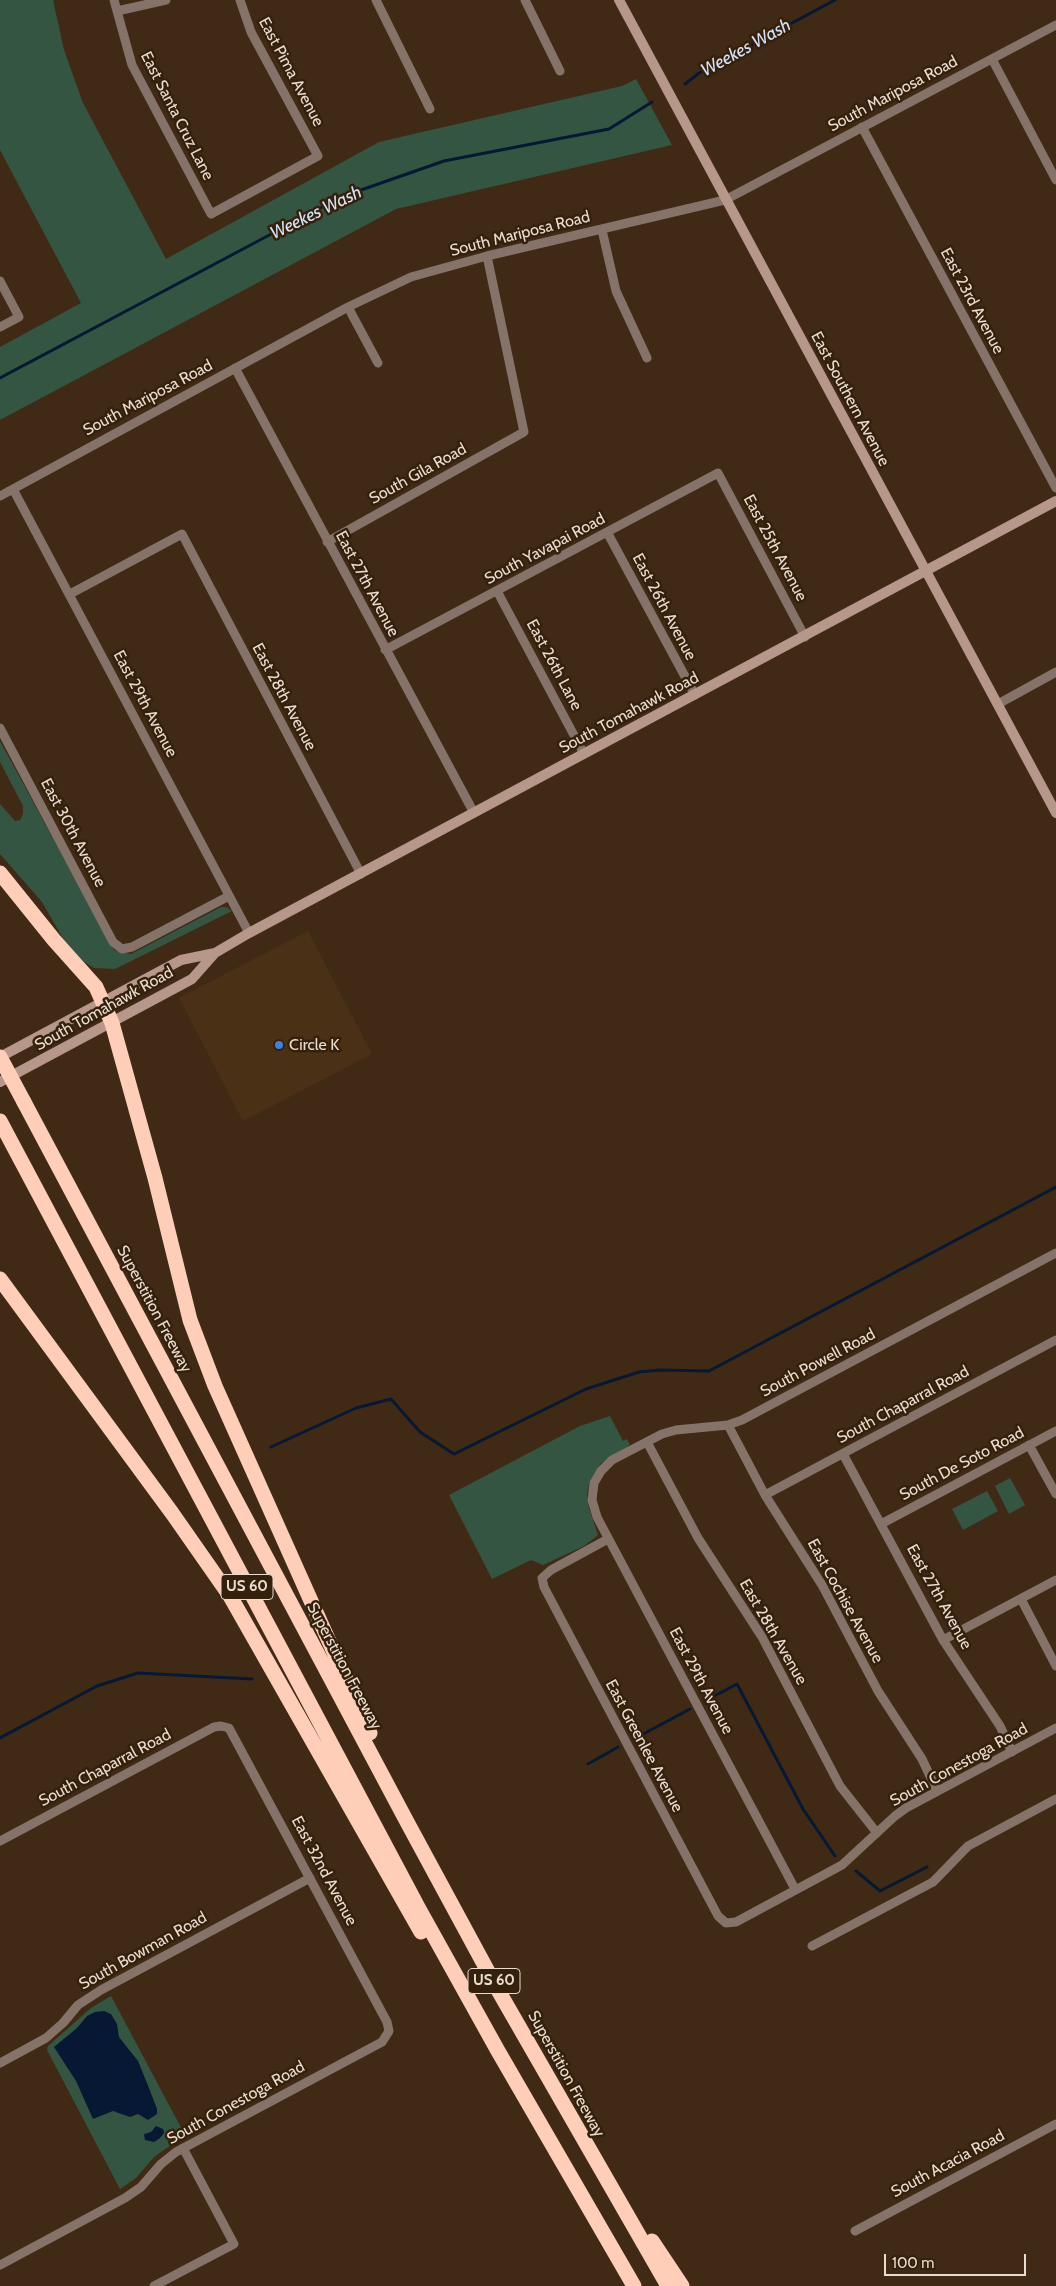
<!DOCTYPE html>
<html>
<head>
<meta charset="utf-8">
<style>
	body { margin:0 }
	#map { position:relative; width:1056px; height:2286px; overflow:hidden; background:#402a15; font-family:Cabin,sans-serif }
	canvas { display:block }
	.scale { position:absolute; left:884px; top:2254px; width:142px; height:22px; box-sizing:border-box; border:2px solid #eadcd0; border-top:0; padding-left:6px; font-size:15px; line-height:18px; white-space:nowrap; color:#eadcd0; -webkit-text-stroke:4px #35210b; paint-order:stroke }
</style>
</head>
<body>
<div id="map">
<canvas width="1056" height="2286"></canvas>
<div class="scale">100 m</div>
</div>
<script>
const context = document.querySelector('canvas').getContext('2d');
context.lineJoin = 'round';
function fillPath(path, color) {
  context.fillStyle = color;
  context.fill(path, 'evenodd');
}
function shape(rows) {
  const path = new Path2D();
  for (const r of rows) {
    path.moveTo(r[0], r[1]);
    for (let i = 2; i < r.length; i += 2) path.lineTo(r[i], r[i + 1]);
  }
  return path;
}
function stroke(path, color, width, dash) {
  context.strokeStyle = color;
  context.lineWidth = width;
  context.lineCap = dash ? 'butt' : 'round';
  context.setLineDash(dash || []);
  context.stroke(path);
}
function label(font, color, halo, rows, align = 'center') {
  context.font = font + ' Cabin,sans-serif';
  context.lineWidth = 5;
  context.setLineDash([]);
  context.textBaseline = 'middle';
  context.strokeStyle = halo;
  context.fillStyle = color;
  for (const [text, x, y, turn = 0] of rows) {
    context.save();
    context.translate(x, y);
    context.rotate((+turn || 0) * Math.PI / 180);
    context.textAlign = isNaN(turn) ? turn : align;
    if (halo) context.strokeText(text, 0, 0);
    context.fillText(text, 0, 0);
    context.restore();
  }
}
fillPath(shape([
	[308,931,372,1054,243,1121,179,998]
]), '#4a3015');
fillPath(shape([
	[0,0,53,0,64,50,83,103,166,259,379,142,622,86,636,79,672,145,396,209,0,420,0,347,81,303,0,150],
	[0,741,114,950,131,954,221,907,226,907,232,911,115,969,94,968,84,962,64,940,42,902,0,854,0,804,15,821,20,820,23,814,23,806,0,762],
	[610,1416,623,1441,627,1439,630,1445,601,1463,589,1483,587,1495,589,1508,598,1535,584,1546,543,1565,531,1560,492,1579,449,1495,580,1426],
	[1010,1478,1025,1505,1009,1514,995,1486],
	[987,1491,998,1511,963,1530,952,1509],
	[111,1996,185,2135,154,2157,136,2178,120,2189,47,2050,48,2046,91,2008]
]), '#345542');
fillPath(shape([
	[104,2011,111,2014,117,2024,119,2037,138,2061,149,2088,157,2109,157,2114,148,2120,138,2114,130,2117,113,2111,93,2119,76,2081,54,2047,77,2028,87,2016,95,2012],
	[156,2126,163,2129,164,2133,160,2138,154,2142,145,2140,144,2134,151,2132]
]), '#071834');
stroke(shape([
	[685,84,699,73,835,0],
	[0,378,341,197,444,161,609,129,652,102],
	[271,1447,356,1408,391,1399,420,1432,454,1454,586,1389,639,1372,660,1370,709,1371,1056,1187],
	[705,1701,737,1684,803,1809,835,1856],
	[0,1738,97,1686,138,1673,252,1679],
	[634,1739,690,1709],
	[588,1764,618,1747],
	[856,1871,880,1891,927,1867]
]), '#071834', 3);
stroke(shape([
	[114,0,132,65,211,214,318,156,251,32,240,0],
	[376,0,430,109],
	[525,0,560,71],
	[117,11,166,0],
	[992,59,1056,180],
	[862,127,1056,488],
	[602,230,616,291,647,358],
	[0,281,19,317,0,327],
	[348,307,378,363],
	[235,368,474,813],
	[13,489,249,933],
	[0,496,348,307,411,277,487,256,725,200,1056,25],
	[607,532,695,695],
	[327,542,524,432,487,256],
	[497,591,584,754],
	[70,594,182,534,361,874],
	[385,650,718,473,805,637],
	[998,704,1056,672],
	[0,728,113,942,122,949,132,947,229,896],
	[728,1425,765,1495,822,1585,878,1691,922,1759,937,1791],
	[647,1442,698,1538,762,1637,840,1786,877,1833],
	[1029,1445,1056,1494],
	[843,1454,943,1640,1000,1726,1012,1752],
	[765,1495,1056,1340],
	[881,1524,1056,1431],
	[608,1539,551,1570,542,1578,544,1587,718,1916,726,1923,736,1922,842,1865,895,1816,906,1808,1056,1728],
	[1021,1599,1056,1666],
	[943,1640,1056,1580],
	[0,1841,214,1727,221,1726,229,1728,387,2022,389,2031,382,2042,176,2152,161,2164,141,2187,125,2198,0,2265],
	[795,1889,597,1517,592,1500,594,1483,601,1471,612,1460,662,1434,676,1430,728,1425,742,1420,1056,1253],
	[812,1946,933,1882,968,1846,1056,1799],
	[0,2063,46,2038,63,2023,78,2005,101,1990,310,1878],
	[855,2231,1056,2124],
	[154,2286,234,2244,183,2148]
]), '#857269', 9);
stroke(shape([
	[619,0,1056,813],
	[0,1057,181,960,215,953],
	[0,1082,192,979,215,953,249,933,1056,501]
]), '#b69789', 10);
stroke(shape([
	[0,873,54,940,96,987,112,1023,155,1178,190,1320,215,1386,370,1733],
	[24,1102,406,1820,498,1990,668,2286],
	[0,1121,419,1909,498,2051,634,2286],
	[0,1279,172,1513,230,1596,421,1932],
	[652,2241,682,2286]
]), '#feceb8', 15);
stroke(shape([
	[0,1057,24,1102]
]), '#feceb8', 15);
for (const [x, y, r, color] of [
	[279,1045,5,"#3f7fe0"]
]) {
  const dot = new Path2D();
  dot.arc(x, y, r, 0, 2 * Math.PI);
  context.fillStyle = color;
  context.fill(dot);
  stroke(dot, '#35210b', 2);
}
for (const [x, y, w] of [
	[247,1587,52],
	[494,1981,52]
]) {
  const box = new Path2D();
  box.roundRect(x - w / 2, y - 12.5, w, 25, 4);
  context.fillStyle = '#35210b';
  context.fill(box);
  stroke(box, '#eadcd0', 1);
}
label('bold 15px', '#eadcd0', null, [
	["US 60",247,1587],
	["US 60",494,1981]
]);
label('16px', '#eadcd0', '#35210b', [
	["East Pima Avenue",291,72,62],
	["South Mariposa Road",893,94,-28],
	["East Santa Cruz Lane",177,116,63],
	["South Mariposa Road",520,234,-14],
	["East 23rd Avenue",972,301,62],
	["South Mariposa Road",148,398,-28],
	["East Southern Avenue",850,399,62],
	["South Gila Road",418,474,-29],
	["East 25th Avenue",775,548,62],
	["South Yavapai Road",545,549,-28],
	["East 27th Avenue",367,584,62],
	["East 26th Avenue",664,607,62],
	["East 26th Lane",554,665,62],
	["East 28th Avenue",284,697,62],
	["East 29th Avenue",145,704,62],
	["South Tomahawk Road",629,713,-28],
	["East 30th Avenue",73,833,62],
	["South Tomahawk Road",104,1009,-29],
	["Superstition Freeway",154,1309,62],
	["South Powell Road",818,1363,-28],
	["South Chaparral Road",903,1405,-28],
	["South De Soto Road",962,1464,-28],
	["East 27th Avenue",939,1597,61],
	["East Cochise Avenue",845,1601,61],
	["East 28th Avenue",773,1632,60],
	["Superstition Freeway",344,1666,62],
	["East 29th Avenue",701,1681,62],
	["East Greenlee Avenue",644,1746,62],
	["South Conestoga Road",959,1765,-29],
	["South Chaparral Road",105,1768,-28],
	["East 32nd Avenue",324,1871,62],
	["South Bowman Road",143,1951,-29],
	["Superstition Freeway",566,2074,61],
	["South Conestoga Road",236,2103,-29],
	["South Acacia Road",948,2164,-28]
]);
label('16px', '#eadcd0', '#35210b', [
	["Circle K",289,1045]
], 'left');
label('italic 18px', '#d3e2fa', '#35210b', [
	["Weekes Wash",746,48,-29],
	["Weekes Wash",316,213,-26]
]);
</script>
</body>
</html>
